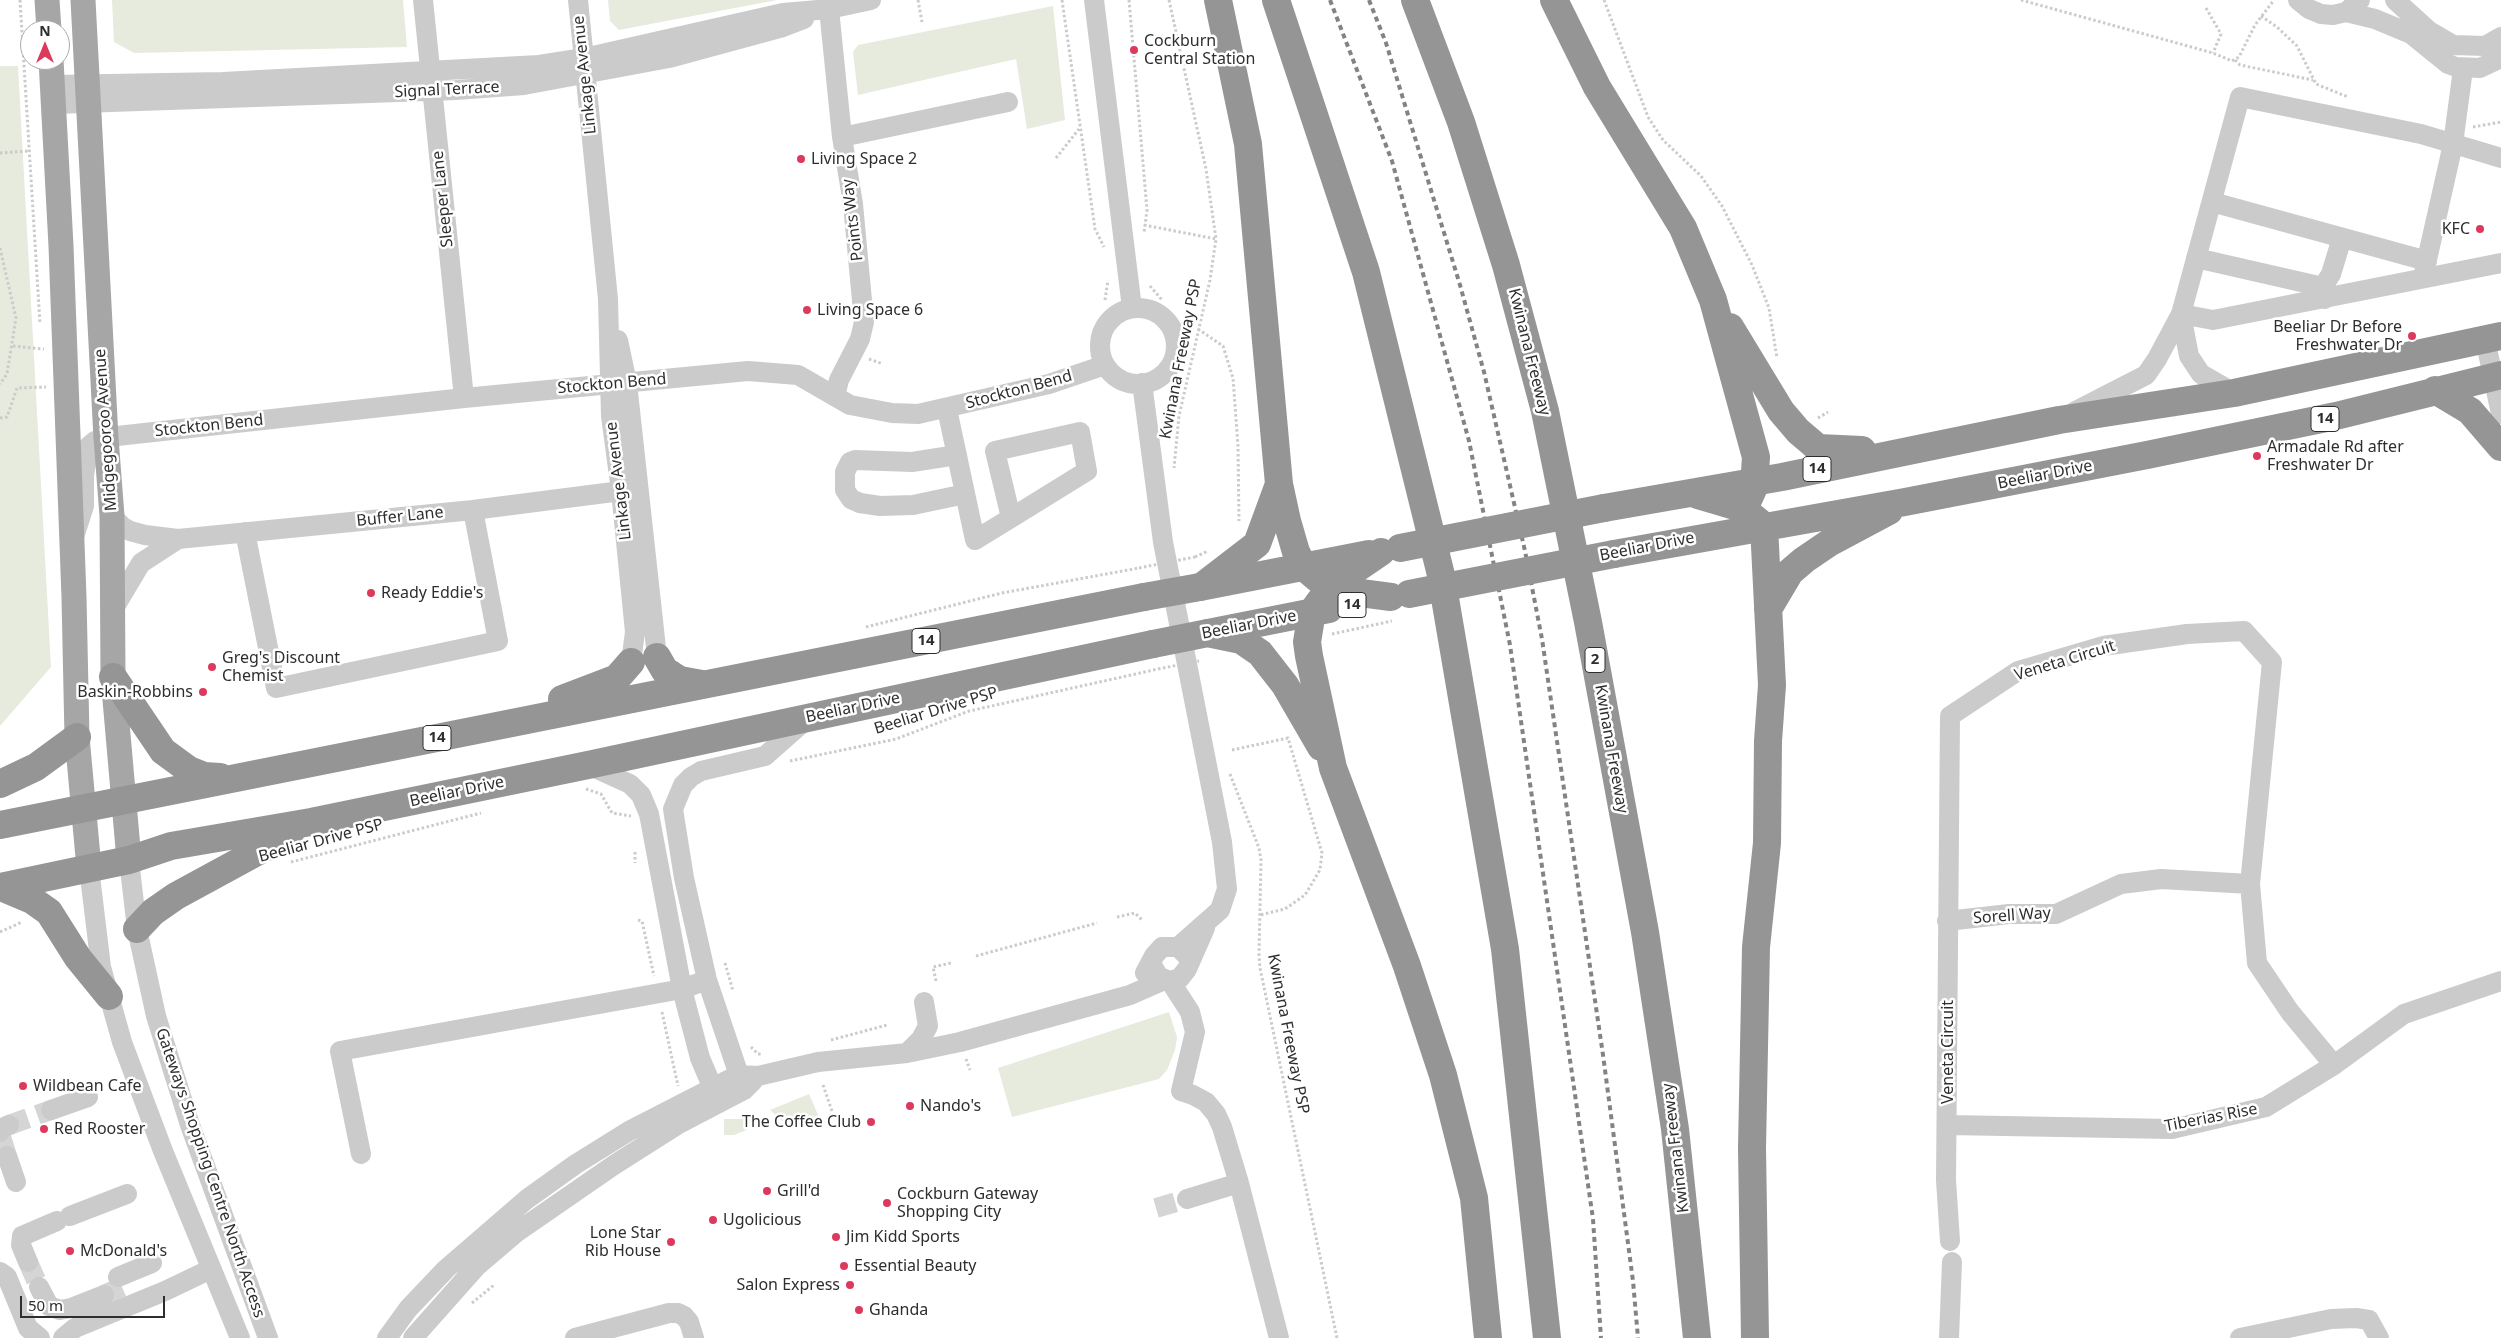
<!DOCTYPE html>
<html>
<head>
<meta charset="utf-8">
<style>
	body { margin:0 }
	#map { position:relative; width:2501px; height:1338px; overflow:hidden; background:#fff; font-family:"Noto Sans",sans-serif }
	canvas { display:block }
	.north { position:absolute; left:20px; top:20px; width:50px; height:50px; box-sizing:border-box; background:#fff; border:1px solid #ababab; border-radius:50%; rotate:0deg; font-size:14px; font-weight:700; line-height:20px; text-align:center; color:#2e2e2e }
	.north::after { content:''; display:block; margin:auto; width:18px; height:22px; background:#dd395c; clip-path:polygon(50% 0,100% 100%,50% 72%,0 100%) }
	.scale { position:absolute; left:20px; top:1296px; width:145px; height:22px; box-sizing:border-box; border:2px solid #2e2e2e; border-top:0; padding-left:6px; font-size:15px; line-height:18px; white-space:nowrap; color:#2e2e2e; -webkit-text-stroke:4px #fff; paint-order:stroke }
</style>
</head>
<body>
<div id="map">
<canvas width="2501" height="1338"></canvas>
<div class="north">N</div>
<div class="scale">50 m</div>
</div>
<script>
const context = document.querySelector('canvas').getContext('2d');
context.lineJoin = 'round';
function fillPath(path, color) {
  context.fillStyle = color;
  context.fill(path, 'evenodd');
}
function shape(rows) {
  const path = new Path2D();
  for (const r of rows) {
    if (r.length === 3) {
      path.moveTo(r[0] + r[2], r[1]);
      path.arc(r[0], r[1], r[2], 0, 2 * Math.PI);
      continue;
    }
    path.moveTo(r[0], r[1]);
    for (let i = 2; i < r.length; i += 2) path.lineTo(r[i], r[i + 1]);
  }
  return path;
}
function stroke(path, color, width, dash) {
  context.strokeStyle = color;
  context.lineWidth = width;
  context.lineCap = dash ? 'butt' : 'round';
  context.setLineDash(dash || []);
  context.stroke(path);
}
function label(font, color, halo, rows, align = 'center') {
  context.font = font + ' "Noto Sans",sans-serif';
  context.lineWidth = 5;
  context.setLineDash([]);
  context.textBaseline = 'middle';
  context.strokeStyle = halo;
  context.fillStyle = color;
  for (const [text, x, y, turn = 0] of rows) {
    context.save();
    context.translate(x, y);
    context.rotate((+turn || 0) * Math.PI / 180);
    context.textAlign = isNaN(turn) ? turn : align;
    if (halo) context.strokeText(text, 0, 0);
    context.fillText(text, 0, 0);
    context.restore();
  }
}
fillPath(shape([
	[112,0,403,0,407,47,134,53,114,42],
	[608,0,777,0,619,30,610,21],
	[1053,6,1065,120,1027,129,1016,59,858,95,853,52,858,45],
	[0,66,18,66,51,667,0,726],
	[1169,1012,1177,1037,1175,1050,1167,1070,1159,1079,1012,1117,998,1068],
	[809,1094,819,1117,791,1129,770,1110],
	[724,1119,753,1119,750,1127,747,1130,734,1135,724,1135]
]), '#e6ebdd');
stroke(shape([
	[9,1125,51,1110],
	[1,1137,7,1156],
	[1156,1208,1187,1199],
	[28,1262,39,1287],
	[104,1295,122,1287]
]), '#d5d5d5', 20, [20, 10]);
stroke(shape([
	[20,0,40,324],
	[918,0,922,22],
	[1062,0,1095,229,1104,247],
	[1129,0,1147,210,1144,233],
	[1169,0,1206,169,1216,239,1210,280,1179,416,1174,468],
	[1604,0,1648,117,1663,140,1701,176,1722,206,1752,265,1769,308,1777,358],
	[2021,0,2213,53,2232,61,2239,57,2255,25,2274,0],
	[2206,8,2221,34,2213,53],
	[2261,16,2277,27,2297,46,2316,84,2348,97],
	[2235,60,2240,65,2313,80],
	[2473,127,2501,122],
	[0,153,29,151],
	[1056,158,1079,129],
	[1144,225,1216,239],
	[0,248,16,318,7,374,0,384],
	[1150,286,1162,300],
	[1105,300,1108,280],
	[1198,329,1223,346,1233,378,1238,446,1239,521],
	[13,346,44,349],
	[869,359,883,364],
	[0,418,7,417,17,388,46,387],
	[1818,418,1828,412],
	[1195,557,1208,551],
	[866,627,1002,593,1139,568],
	[1332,634,1392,621],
	[1232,750,1288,738,1322,853,1320,870,1305,895,1285,909,1260,915],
	[790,761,896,739,969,711,1158,669],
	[1230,774,1259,848,1261,860,1259,955,1260,968,1337,1338],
	[586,789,601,794,612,813,631,816],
	[635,852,635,863],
	[291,862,481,813],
	[1117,917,1135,913,1143,921],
	[638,920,642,921,654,976],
	[0,932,22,922],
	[976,956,1097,923],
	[725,963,733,991],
	[936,981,933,967,951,963],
	[662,1012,678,1086],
	[831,1040,887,1025],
	[751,1047,758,1054,762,1054],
	[966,1059,970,1070],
	[823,1085,833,1114],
	[472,1303,494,1285]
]), '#cbcbcb', 3, [2.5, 2.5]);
stroke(shape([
	[423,0,464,398],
	[578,0,608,299,611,416,621,491,635,632,631,662],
	[1094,0,1132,308],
	[2298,0,2309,9,2321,14,2333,15,2346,12,2360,0],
	[2395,0,2429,31,2453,45,2485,46,2501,37],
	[829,9,842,137,853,204,864,322,860,339,839,380,835,396],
	[2346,12,2375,19,2411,34,2448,64,2456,67,2480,68,2501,58],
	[53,85,223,82,539,65,584,58,783,13,829,9,871,0],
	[54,104,456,90,524,85,669,58,783,27,804,19],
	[842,137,1008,102],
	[2212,202,2427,261],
	[2196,258,2323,287,2325,299],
	[2424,273,2453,144,2463,69],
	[2323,287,2331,274,2342,238],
	[1138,346,38],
	[2181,314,2213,320,2501,263],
	[2181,314,2189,356,2201,374,2234,393],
	[2485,339,2501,414],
	[618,340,627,383,657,657],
	[1142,383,1163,542,1222,842,1227,889,1220,910,1178,947],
	[947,409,975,540,1011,518,1087,471,1080,432,995,451,1011,518],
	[2074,412,2146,375,2157,359,2181,314,2240,97,2421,134,2501,158],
	[957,455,912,462,855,460,850,462,845,472,845,490,851,499,860,503,880,506,913,505,965,494],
	[112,516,123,527,130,531,145,535,178,539,473,510,621,491],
	[245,532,276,688,498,641,473,510],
	[75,534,84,506,84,475,89,446,95,441,117,436,464,398,748,371,798,375,850,405,892,413,918,414,1049,384,1105,365],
	[113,610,141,563,178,539],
	[588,765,630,784,641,795,649,814,682,989,700,1058,717,1098],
	[129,860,137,929,156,1016,190,1125,268,1338],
	[89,868,101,967,122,1042,163,1151,240,1338],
	[1947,921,2009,914,2056,914,2121,884,2161,879,2250,884],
	[1152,962,1153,967,1159,977,1170,981,1180,978,1187,969,1205,928],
	[1145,973,1154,956,1162,947,1178,947,1187,956],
	[1170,981,1190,1012,1195,1032,1181,1091,1193,1095,1206,1102,1216,1114,1222,1127,1239,1183,1279,1338],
	[907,1053,921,1039,928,1026,924,1002],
	[744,1090,707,980,684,878,673,809,683,785,691,777,701,771,765,756,808,718],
	[51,1110,88,1097],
	[1948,1125,2172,1129,2266,1107,2334,1065,2404,1014,2501,981],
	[0,1132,0,1129,9,1125],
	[361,1154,340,1051,682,989,707,980],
	[7,1156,16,1182],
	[1187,1199,1239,1183],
	[70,1216,127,1194],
	[1950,1241,1946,1180,1950,716,2018,671,2103,646,2187,634,2244,631,2272,662,2250,884,2257,963,2290,1012,2334,1065],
	[28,1262,21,1245,22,1236,57,1221],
	[0,1272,7,1277,28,1328,40,1338],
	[118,1277,152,1263],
	[39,1287,49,1306,60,1310,71,1308,104,1295],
	[63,1338,75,1328,165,1291,211,1269],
	[387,1338,408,1309,446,1269,527,1199,576,1164,629,1131,738,1075,758,1076,818,1062,907,1053,960,1042,1130,995,1164,980],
	[413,1338,476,1267,517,1232,614,1165,677,1125,744,1090,753,1081],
	[575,1338,669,1313,678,1313,684,1316,689,1322,694,1338],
	[1949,1338,1952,1262],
	[2240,1338,2331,1319,2356,1318,2369,1320,2379,1338]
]), '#cbcbcb', 20);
stroke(shape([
	[47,0,49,30],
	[83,0,106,438,112,516,113,677,129,860],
	[51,60,61,246,74,597,77,737,89,868]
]), '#a6a6a6', 25);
stroke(shape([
	[1218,0,1248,144,1279,484,1287,521,1296,552,1304,567,1317,578,1331,586,1353,592,1391,597],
	[1276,0,1366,272,1441,575,1505,949,1547,1338],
	[1415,0,1461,122,1506,265,1545,411,1588,622,1645,932,1675,1129,1697,1338],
	[1554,0,1597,87,1683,228,1713,300,1756,457,1754,487,1749,498],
	[1730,327,1781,411,1798,431,1818,448,1862,450],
	[2435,390,2470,411,2501,447],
	[1698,495,1742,508,1764,526,1772,685,1768,741,1767,843,1756,947,1752,1148,1755,1338],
	[1604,508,1782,477,2059,420,2234,393,2501,336],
	[1381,552,1331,586,1312,612,1307,642,1309,656,1333,768,1407,966,1443,1075,1474,1198,1488,1338],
	[1614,554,1905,502,2147,455,2336,416,2501,375],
	[1205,584,1257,544,1279,484],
	[1200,587,1369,554],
	[1768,609,1790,572,1804,560,1829,543,1889,511],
	[1208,633,1329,609],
	[1212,634,1241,640,1260,653,1285,685,1321,747],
	[657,657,665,671,672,675,680,680,702,684],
	[113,677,163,751,189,770,204,776,220,777],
	[562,699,617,678,631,662],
	[0,784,36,767,77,737],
	[0,825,1144,597],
	[0,887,129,860,171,846,311,822,588,765,1153,644],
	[1,887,32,900,49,912,78,958,109,996],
	[137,929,153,912,176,896,290,834]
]), '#959595', 28);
stroke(shape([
	[1330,0,1392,161,1469,441,1510,645,1593,1219,1601,1338],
	[1369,0,1386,43,1460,285,1484,372,1525,551,1542,639,1603,1055,1633,1281,1638,1338]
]), '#838383', 4, [5, 4]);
stroke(shape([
	[1139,568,1195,557],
	[1158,669,1199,661]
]), '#cbcbcb', 3, [2.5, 2.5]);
stroke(shape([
	[1400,548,1604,508],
	[1409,594,1614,554],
	[1144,597,1200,587],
	[1153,644,1208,633]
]), '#959595', 28);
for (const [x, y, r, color] of [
	[1134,50,5,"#dd395c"],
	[801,159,5,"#dd395c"],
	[2480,229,5,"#dd395c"],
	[807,310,5,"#dd395c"],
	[2412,336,5,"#dd395c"],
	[2257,456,5,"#dd395c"],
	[371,593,5,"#dd395c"],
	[212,667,5,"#dd395c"],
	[203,692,5,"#dd395c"],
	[23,1086,5,"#dd395c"],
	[910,1106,5,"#dd395c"],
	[871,1122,5,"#dd395c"],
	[44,1129,5,"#dd395c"],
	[767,1191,5,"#dd395c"],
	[887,1203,5,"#dd395c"],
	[713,1220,5,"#dd395c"],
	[836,1237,5,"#dd395c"],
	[671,1242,5,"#dd395c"],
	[70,1251,5,"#dd395c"],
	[844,1266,5,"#dd395c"],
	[850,1285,5,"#dd395c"],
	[859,1310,5,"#dd395c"]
]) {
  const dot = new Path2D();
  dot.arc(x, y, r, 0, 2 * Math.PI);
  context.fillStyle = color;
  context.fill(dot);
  stroke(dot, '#fff', 2);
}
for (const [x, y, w] of [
	[2325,419,28],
	[1817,469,28],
	[1352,605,28],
	[926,641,28],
	[1595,660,20],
	[437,738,28]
]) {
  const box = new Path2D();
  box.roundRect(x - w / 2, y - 12.5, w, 25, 4);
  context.fillStyle = '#fff';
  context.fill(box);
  stroke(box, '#2e2e2e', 1);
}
label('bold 15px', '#2e2e2e', null, [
	["14",2325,419],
	["14",1817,469],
	["14",1352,605],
	["14",926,641],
	["2",1595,660],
	["14",437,738]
]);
label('16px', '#2e2e2e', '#fff', [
	["Cockburn",1144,41],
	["Central Station",1144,59],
	["Living Space 2",811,159],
	["KFC",2470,229,"right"],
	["Living Space 6",817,310],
	["Beeliar Dr Before",2402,327,"right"],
	["Freshwater Dr",2402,345,"right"],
	["Armadale Rd after",2267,447],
	["Freshwater Dr",2267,465],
	["Ready Eddie's",381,593],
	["Greg's Discount",222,658],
	["Chemist",222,676],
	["Baskin-Robbins",193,692,"right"],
	["Wildbean Cafe",33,1086],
	["Nando's",920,1106],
	["The Coffee Club",861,1122,"right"],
	["Red Rooster",54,1129],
	["Grill'd",777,1191],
	["Cockburn Gateway",897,1194],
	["Shopping City",897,1212],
	["Ugolicious",723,1220],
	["Lone Star",661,1233,"right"],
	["Rib House",661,1251,"right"],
	["Jim Kidd Sports",846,1237],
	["McDonald's",80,1251],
	["Essential Beauty",854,1266],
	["Salon Express",840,1285,"right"],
	["Ghanda",869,1310]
], 'left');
label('16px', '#2e2e2e', '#fff', [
	["Linkage Avenue",585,75,-96],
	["Signal Terrace",447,90,-3],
	["Sleeper Lane",443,199,-96],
	["Points Way",853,220,-97],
	["Kwinana Freeway",1529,352,76],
	["Kwinana Freeway PSP",1181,359,-79],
	["Stockton Bend",612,384,-5],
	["Stockton Bend",1019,390,-15],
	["Stockton Bend",209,426,-6],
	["Midgegooroo Avenue",106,430,-94],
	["Beeliar Drive",2045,475,-11],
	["Linkage Avenue",619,481,-97],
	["Buffer Lane",400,517,-6],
	["Beeliar Drive",1647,547,-11],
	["Beeliar Drive",1249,625,-11],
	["Veneta Circuit",2065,661,-17],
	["Beeliar Drive",853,708,-12],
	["Beeliar Drive PSP",936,711,-17],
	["Kwinana Freeway",1611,749,80],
	["Beeliar Drive",457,792,-12],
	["Beeliar Drive PSP",321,841,-15],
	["Sorell Way",2012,916,-4],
	["Kwinana Freeway PSP",1288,1034,79],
	["Veneta Circuit",1948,1052,-90],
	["Tiberias Rise",2211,1118,-11],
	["Kwinana Freeway",1676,1148,-97],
	["Gateways Shopping Centre North Access",210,1173,71]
]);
</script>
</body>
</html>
